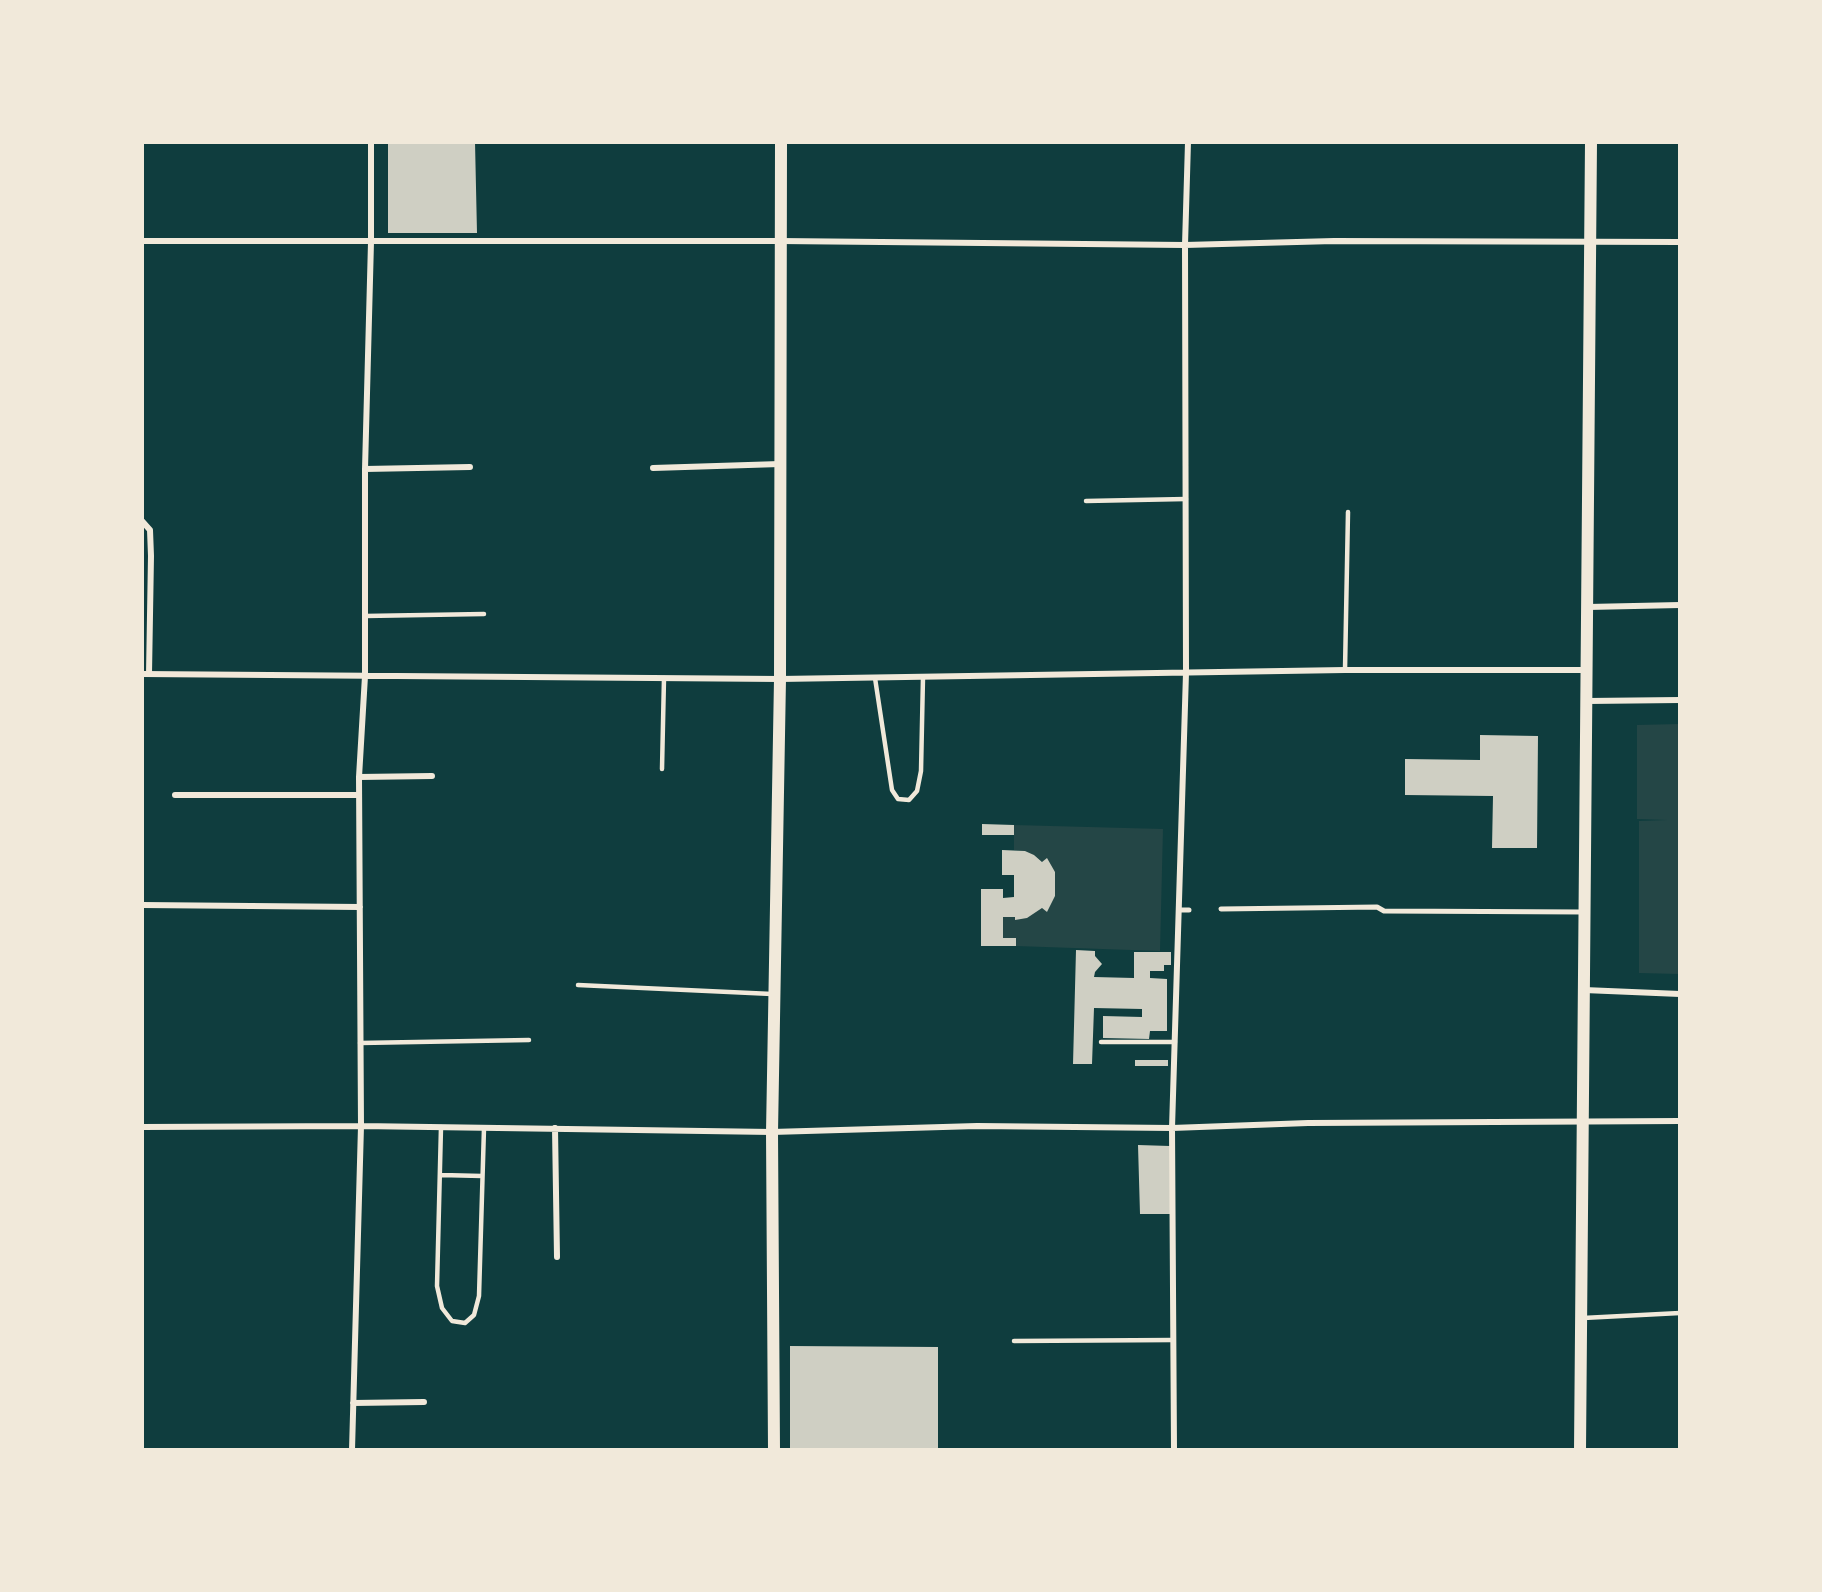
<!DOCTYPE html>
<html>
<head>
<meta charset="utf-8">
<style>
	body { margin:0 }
	#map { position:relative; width:1822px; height:1592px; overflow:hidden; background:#0f3d3e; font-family:Jost,sans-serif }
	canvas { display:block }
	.frame { position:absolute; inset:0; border:144px solid #f1e9da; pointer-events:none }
</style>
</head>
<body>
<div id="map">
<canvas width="1822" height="1592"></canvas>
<div class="frame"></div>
</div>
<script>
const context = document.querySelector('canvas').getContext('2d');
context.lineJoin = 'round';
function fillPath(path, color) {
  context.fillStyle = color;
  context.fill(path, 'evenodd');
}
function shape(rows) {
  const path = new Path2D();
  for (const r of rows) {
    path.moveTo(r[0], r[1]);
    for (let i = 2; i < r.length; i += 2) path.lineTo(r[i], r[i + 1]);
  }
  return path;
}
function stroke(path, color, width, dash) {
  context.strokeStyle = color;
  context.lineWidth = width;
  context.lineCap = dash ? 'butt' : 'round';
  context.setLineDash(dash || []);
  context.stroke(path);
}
fillPath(shape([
	[1679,724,1679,974,1639,973,1639,821,1667,820,1637,819,1637,725],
	[1014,825,1163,829,1160,951,1016,946,1016,938,1003,938,1003,917,1015,917,1015,919,1027,918,1042,908,1047,912,1055,896,1055,872,1034,855,1025,851,1014,850]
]), '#244646');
fillPath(shape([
	[388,142,475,142,477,233,388,233],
	[1480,735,1538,736,1537,848,1492,848,1493,796,1405,795,1405,759,1480,760],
	[982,824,1014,825,1014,835,982,835],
	[1002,850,1025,851,1034,855,1042,862,1047,858,1055,872,1055,896,1047,912,1042,908,1027,918,1015,920,1015,917,1003,917,1003,938,1016,938,1016,946,981,946,981,889,1003,889,1003,898,1014,897,1014,875,1002,875],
	[1076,950,1095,951,1095,956,1102,964,1095,972,1094,977,1134,978,1134,952,1171,952,1171,965,1164,965,1164,971,1150,971,1150,978,1167,979,1167,1031,1150,1031,1149,1039,1103,1038,1103,1016,1142,1017,1142,1009,1094,1008,1092,1064,1073,1064],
	[1135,1060,1168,1060,1168,1066,1135,1066],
	[1138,1145,1170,1146,1173,1214,1140,1214],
	[790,1346,938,1347,938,1450,790,1450]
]), '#cfcfc3');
stroke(shape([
	[1086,501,1186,499],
	[365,616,484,614],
	[1345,670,1348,512],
	[875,678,892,790,898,799,909,800,917,791,921,771,923,677],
	[662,769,664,678],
	[578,985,772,994],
	[1101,1042,1175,1042],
	[360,1043,529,1040],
	[441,1127,437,1286,442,1308,452,1321,465,1323,474,1315,479,1296,484,1128],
	[441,1175,482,1176],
	[1583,1318,1680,1313],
	[1014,1341,1173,1340]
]), '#f1e9da', 4.5);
stroke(shape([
	[1221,909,1377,907,1384,911,1584,912],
	[1179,910,1189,910]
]), '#f1e9da', 5);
stroke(shape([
	[142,241,780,241,1185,245,1334,241,1680,242],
	[653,468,780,464],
	[365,469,470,467],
	[142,521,150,530,151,556,149,674],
	[1588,607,1680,605],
	[142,674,780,679,1345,670,1587,670],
	[1587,701,1680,700],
	[359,777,432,776],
	[175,795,359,795],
	[142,905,360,907],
	[1584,990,1680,994],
	[142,1127,361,1126,772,1132,977,1126,1172,1128,1308,1123,1680,1121],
	[555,1128,557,1257],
	[353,1403,424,1402],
	[352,1450,361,1126,359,777,365,676,365,469,371,242,371,142],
	[1174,1450,1172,1128,1186,673,1185,245,1188,142]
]), '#f1e9da', 6);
stroke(shape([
	[774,1450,772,1132,780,679,781,142],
	[1580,1450,1591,142]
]), '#f1e9da', 12);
</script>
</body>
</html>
